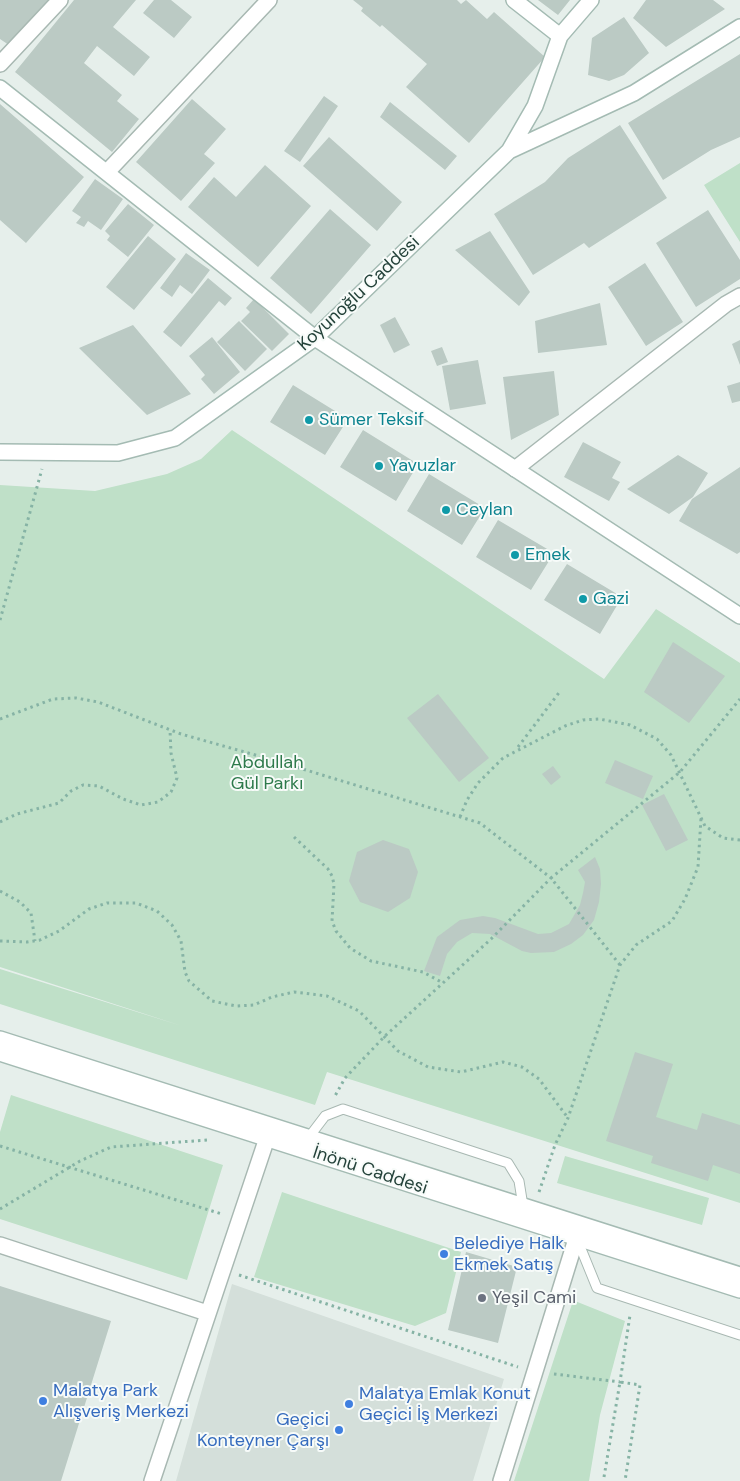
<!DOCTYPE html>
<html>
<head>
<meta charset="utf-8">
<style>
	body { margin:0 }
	canvas { display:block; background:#e6efeb }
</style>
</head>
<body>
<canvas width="740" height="1481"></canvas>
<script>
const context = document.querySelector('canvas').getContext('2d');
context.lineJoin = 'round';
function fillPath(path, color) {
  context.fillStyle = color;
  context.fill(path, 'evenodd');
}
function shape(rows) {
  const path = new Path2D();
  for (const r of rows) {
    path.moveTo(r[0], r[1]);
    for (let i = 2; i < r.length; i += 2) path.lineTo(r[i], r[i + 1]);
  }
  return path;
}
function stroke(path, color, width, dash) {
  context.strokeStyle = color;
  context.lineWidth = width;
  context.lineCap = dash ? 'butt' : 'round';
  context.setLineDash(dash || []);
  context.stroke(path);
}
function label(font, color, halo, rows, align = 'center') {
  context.font = font + ' "DM Sans",sans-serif';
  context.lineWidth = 4;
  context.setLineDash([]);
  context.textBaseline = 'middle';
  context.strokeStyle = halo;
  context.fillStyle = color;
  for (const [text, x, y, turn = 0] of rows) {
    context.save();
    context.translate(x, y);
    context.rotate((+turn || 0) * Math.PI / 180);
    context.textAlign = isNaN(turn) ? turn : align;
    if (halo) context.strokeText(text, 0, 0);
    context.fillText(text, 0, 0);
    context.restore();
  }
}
fillPath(shape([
	[232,1284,504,1379,473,1481,176,1481]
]), '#d4dfda');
fillPath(shape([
	[740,163,740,242,704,185],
	[232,430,604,679,656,609,740,663,740,1203,327,1072,315,1105,0,1004,0,969,182,1026,0,967,0,485,95,491,167,474,201,459],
	[11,1095,223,1165,187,1280,0,1219,0,1132],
	[565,1156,709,1198,702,1225,557,1183],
	[282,1192,461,1252,446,1313,415,1326,254,1277],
	[575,1301,625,1321,600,1415,589,1481,514,1481,572,1304]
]), '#bfe0c8');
fillPath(shape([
	[0,0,49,0,9,45,0,39],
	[74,0,136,0,113,27,150,57,134,76,97,46,84,63,122,95,117,101,139,119,112,152,15,72],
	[154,0,171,0,192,17,174,38,143,13],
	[353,0,457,0,461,4,466,0,487,19,494,12,545,57,469,143,406,87,427,64,382,25,380,27,361,11,363,8],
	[538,0,570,0,558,15],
	[646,0,713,0,725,9,666,47,633,18],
	[624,17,649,53,624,75,609,81,588,75,592,38],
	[740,54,740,137,711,150,663,180,628,123],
	[324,96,338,106,300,162,284,151],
	[192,99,226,129,204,154,215,163,181,201,136,162],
	[390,102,457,156,445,170,380,117],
	[0,104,84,177,26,243,0,220],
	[620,125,667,198,589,248,584,243,533,275,494,214,545,182,568,158],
	[329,137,402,202,377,231,303,166],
	[265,165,311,206,258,267,188,207,214,177,236,197],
	[95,179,123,199,101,230,88,221,84,227,76,223,81,217,72,211],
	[128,204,154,225,128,257,107,240,110,236,105,231],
	[330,209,371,245,311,314,270,278],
	[708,210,740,260,740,279,696,307,656,243],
	[490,231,530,292,519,306,455,250],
	[148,236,176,259,134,310,106,287],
	[186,253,210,270,192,294,180,285,172,297,160,288],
	[645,263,683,322,646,346,608,287],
	[208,278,232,298,225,306,219,301,181,347,163,332],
	[254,299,289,334,272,351,241,321,250,312,246,308],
	[600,303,607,345,538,353,535,321],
	[395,317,410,345,394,353,380,325],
	[239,321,267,349,245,371,217,342],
	[133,325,191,394,147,415,79,348],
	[212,337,240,372,214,394,201,379,205,375,189,356],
	[740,340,740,365,732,344],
	[442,347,448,362,437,366,431,351],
	[478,360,486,404,450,410,442,366],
	[554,371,559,415,511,440,503,377],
	[740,382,740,401,732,403,727,386],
	[293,385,348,419,325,455,270,422],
	[363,430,418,464,396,501,340,467],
	[583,442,621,462,612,478,620,482,609,501,564,477],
	[678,455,708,473,693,497,669,514,627,489],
	[740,467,740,552,737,554,679,521,692,499],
	[429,474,485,508,462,545,407,511],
	[498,520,554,553,531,590,476,557],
	[567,564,622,597,600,634,544,600],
	[673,642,725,676,689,723,644,692],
	[438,694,489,758,459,782,407,718],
	[615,760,653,776,643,799,605,783],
	[553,766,561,777,551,785,542,774],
	[664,794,688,840,666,851,642,805],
	[383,840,409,849,418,872,410,898,388,912,360,902,349,881,357,852],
	[595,857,600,869,601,884,599,902,594,920,583,935,571,944,554,952,531,953,522,951,490,934,472,933,457,942,447,954,440,976,424,971,437,937,460,920,483,916,495,918,538,934,551,933,569,924,580,905,583,893,585,882,578,870],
	[635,1052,673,1064,656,1117,697,1130,702,1113,740,1125,740,1174,713,1165,708,1181,651,1163,653,1156,606,1141],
	[466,1252,517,1267,498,1343,448,1330],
	[0,1286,111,1321,61,1481,0,1481]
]), '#bbcac4');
const lane = shape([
	[309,1137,325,1116,343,1109,508,1163,519,1181,523,1206],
	[577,1239,597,1288,740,1335]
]);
const street = shape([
	[0,64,60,0],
	[107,172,269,0],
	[515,469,726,304,740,296],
	[0,1245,207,1313],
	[152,1481,267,1138],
	[501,1481,576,1239]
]);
const secondary = shape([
	[514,0,560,36],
	[0,88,315,338,740,616],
	[509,151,634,93,740,27],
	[0,452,118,453,175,438,315,338,509,151,535,106,560,36,591,0],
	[0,1039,740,1275],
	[0,1053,740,1290]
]);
stroke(lane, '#a8b8b2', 11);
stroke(street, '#a8b8b2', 18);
stroke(secondary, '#a4bbb3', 18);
stroke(shape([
	[0,620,42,469],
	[0,719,53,699,76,698,98,702,181,734,273,760,480,823,551,878,491,939,385,1036,345,1078,335,1096],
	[518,747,561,690],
	[460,817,467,800,478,783,503,758,565,726,583,720,599,719,630,725,657,739,671,755,705,826,723,838,740,840],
	[0,822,17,814,59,803,71,791,83,785,99,786,123,799,141,805,158,802,171,792,177,778,171,753,170,730],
	[294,837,328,869,332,876,334,884,332,921,336,931,350,948,371,961,423,972,443,983],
	[0,891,20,902,31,913,35,941],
	[0,941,27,942,40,940,59,931,89,909,107,903,136,903,157,911,172,925,181,941,185,972,189,981,212,1001,236,1006,254,1005,272,997,294,992,327,996,359,1011,398,1051,428,1067,461,1072,503,1062,522,1067,539,1079,568,1118],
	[620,965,551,878,680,772,740,699],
	[0,1146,222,1214],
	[539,1192,555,1145,568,1118,620,965,636,945,672,921,685,899,698,867,701,818],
	[0,1209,80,1161,111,1147,207,1140],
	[239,1275,518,1367],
	[554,1374,620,1382,630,1315],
	[604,1477,620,1382,640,1385,625,1481]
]), '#86b3a5', 3, [2.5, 4]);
stroke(lane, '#fff', 9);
stroke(street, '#fff', 15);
stroke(secondary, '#fff', 15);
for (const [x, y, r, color] of [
	[309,420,5,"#0f9aa8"],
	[379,466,5,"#0f9aa8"],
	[446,510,5,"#0f9aa8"],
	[515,555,5,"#0f9aa8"],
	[583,599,5,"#0f9aa8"],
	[444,1254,5,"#3f7fe0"],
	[482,1298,5,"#6b7280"],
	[43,1401,5,"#3f7fe0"],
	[349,1404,5,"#3f7fe0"],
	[339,1430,5,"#3f7fe0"]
]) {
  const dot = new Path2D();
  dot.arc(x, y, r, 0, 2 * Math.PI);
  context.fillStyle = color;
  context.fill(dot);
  stroke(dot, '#f7fbf9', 2);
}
label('18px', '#24423a', '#f7fbf9', [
	["Koyunoğlu Caddesi",359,294,-43],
	["İnönü Caddesi",370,1171,18]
]);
label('18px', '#0d838f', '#f7fbf9', [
	["Sümer Teksif",319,420],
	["Yavuzlar",389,466],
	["Ceylan",456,510],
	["Emek",525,555],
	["Gazi",593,599]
], 'left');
label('18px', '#2d7a4b', '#f7fbf9', [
	["Abdullah",267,763],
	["Gül Parkı",267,784]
]);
label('18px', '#366cbe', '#f7fbf9', [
	["Belediye Halk",454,1244],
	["Ekmek Satış",454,1265],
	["Malatya Park",53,1391],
	["Alışveriş Merkezi",53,1412],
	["Malatya Emlak Konut",359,1394],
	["Geçici İş Merkezi",359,1415],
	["Geçici",329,1420,"right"],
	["Konteyner Çarşı",329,1441,"right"]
], 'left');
label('18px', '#5b616d', '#f7fbf9', [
	["Yeşil Cami",492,1298]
], 'left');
</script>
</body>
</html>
